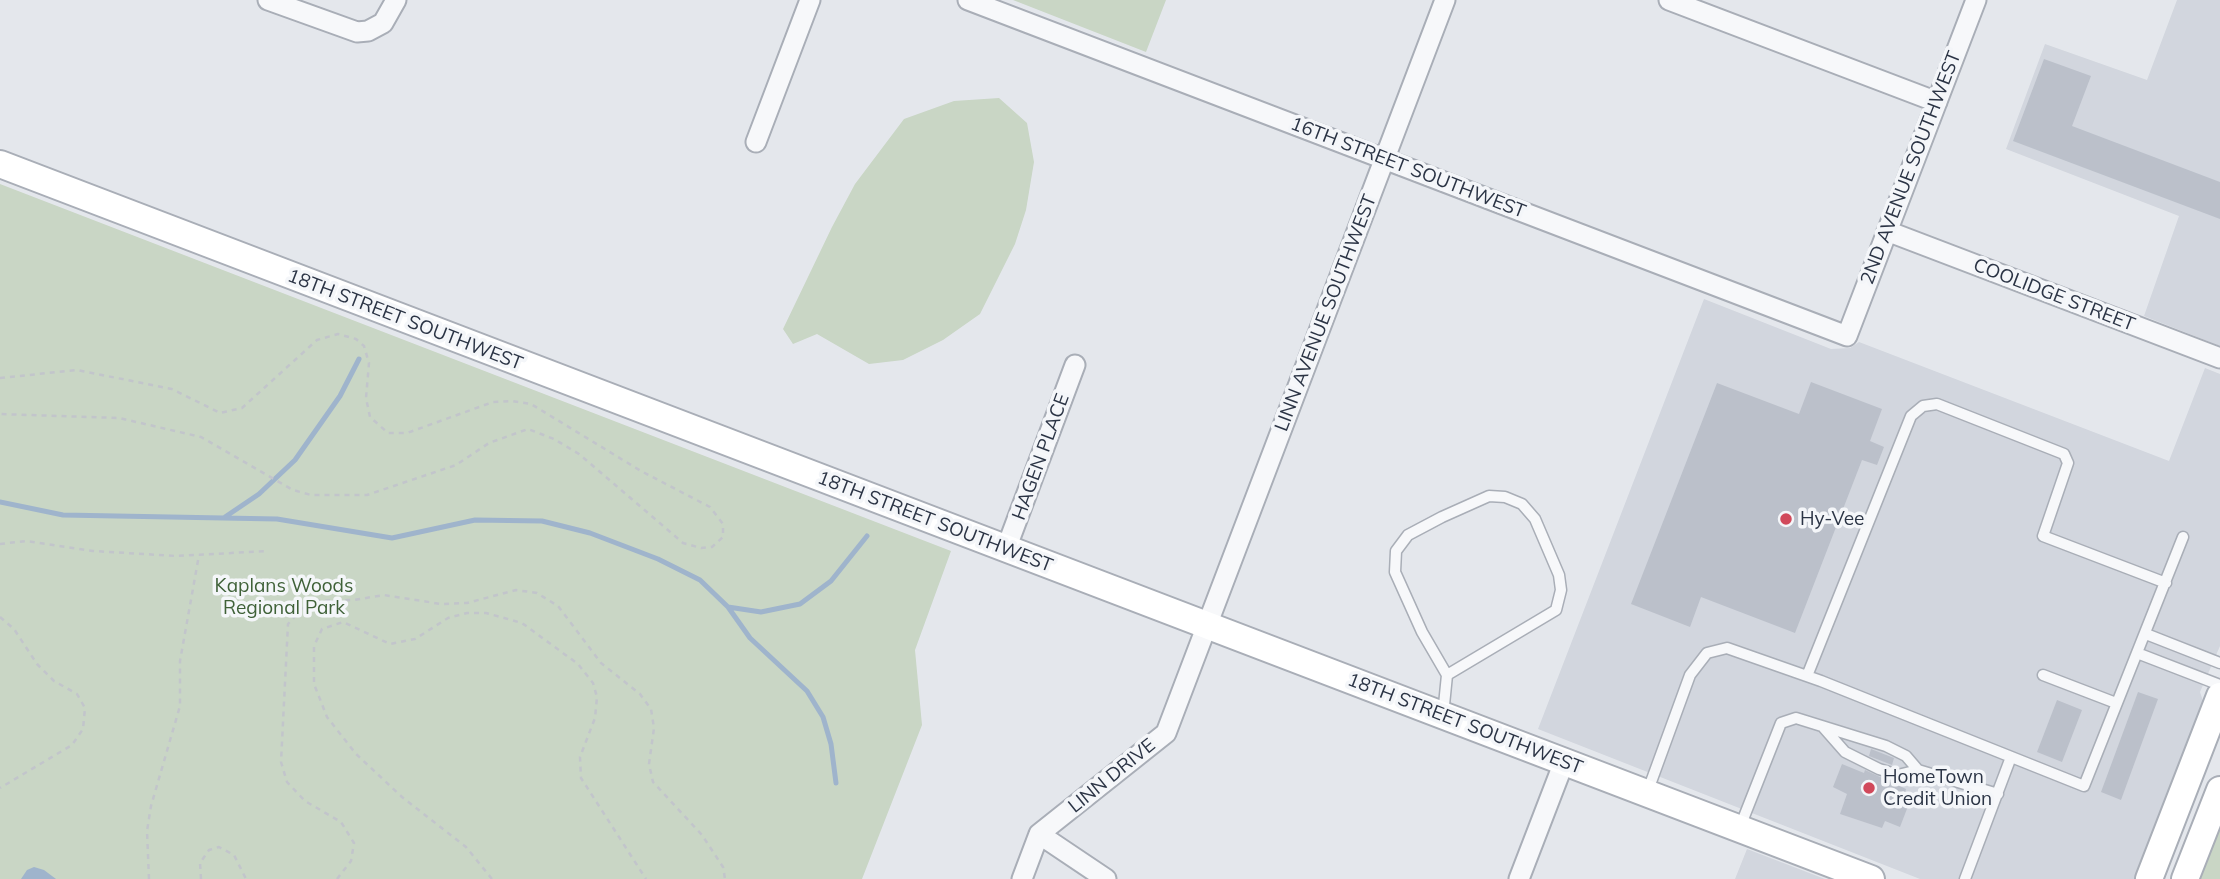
<!DOCTYPE html>
<html>
<head>
<meta charset="utf-8">
<style>
	body { margin:0 }
	canvas { display:block; background:#e4e7ec }
</style>
</head>
<body>
<canvas width="2220" height="879"></canvas>
<script>
const context = document.querySelector('canvas').getContext('2d');
context.lineJoin = 'round';
function fillPath(path, color) {
  context.fillStyle = color;
  context.fill(path, 'evenodd');
}
function shape(rows) {
  const path = new Path2D();
  for (const r of rows) {
    path.moveTo(r[0], r[1]);
    for (let i = 2; i < r.length; i += 2) path.lineTo(r[i], r[i + 1]);
  }
  return path;
}
function stroke(path, color, width, dash) {
  context.strokeStyle = color;
  context.lineWidth = width;
  context.lineCap = dash ? 'butt' : 'round';
  context.setLineDash(dash || []);
  context.stroke(path);
}
function label(font, color, halo, rows, align = 'center') {
  context.font = font + ' Mulish,sans-serif';
  context.lineWidth = 7;
  context.setLineDash([]);
  context.textBaseline = 'middle';
  context.strokeStyle = halo;
  context.fillStyle = color;
  for (const [text, x, y, turn = 0] of rows) {
    context.save();
    context.translate(x, y);
    context.rotate((+turn || 0) * Math.PI / 180);
    context.textAlign = isNaN(turn) ? turn : align;
    if (halo) context.strokeText(text, 0, 0);
    context.fillText(text, 0, 0);
    context.restore();
  }
}
fillPath(shape([
	[2177,0,2220,0,2220,346,2144,316,2179,216,2006,149,2045,44,2147,80],
	[1704,299,1831,349,1850,348,1859,342,2169,461,2205,368,2220,374,2220,646,2200,692,2204,704,2137,879,1920,879,1538,729],
	[1747,849,1825,879,1735,879]
]), '#d2d6de');
fillPath(shape([
	[1013,0,1166,0,1146,52],
	[999,98,1027,123,1034,162,1026,210,1015,244,980,314,943,340,903,360,869,364,817,334,793,344,783,329,832,227,855,184,904,119,954,101],
	[0,184,951,551,915,650,922,725,862,879,0,879],
	[2220,818,2220,879,2197,879]
]), '#c9d6c5');
fillPath(shape([
	[34,867,44,870,56,879,21,879,27,870]
]), '#9fb4cc');
stroke(shape([
	[0,502,63,515,277,519,392,538,475,520,542,521,590,533,658,559,700,580,728,607,750,638,807,691,823,717,831,744,836,783],
	[225,517,259,494,295,460,340,396,359,359],
	[728,607,761,612,800,604,831,581,867,536]
]), '#9fb4cc', 5);
fillPath(shape([
	[2044,59,2091,76,2072,126,2220,182,2220,219,2013,141],
	[1811,382,1882,409,1870,441,1884,447,1877,465,1862,460,1795,633,1701,597,1690,627,1631,604,1717,383,1799,414],
	[2138,692,2158,699,2121,800,2101,792],
	[2057,700,2082,710,2062,762,2037,752],
	[1871,749,1894,758,1892,765,1869,756],
	[1842,764,1864,773,1865,770,1906,789,1903,799,1910,801,1900,827,1885,821,1882,828,1840,814,1847,794,1833,787]
]), '#bbc0ca');
const lane = shape([
	[2146,634,2220,663],
	[2137,653,2220,685],
	[2043,675,2116,703],
	[1807,676,1911,416,1923,406,1937,404,2064,454,2068,463,2043,536,2166,583],
	[1443,715,1447,675,1422,632,1395,572,1396,551,1408,535,1442,517,1489,496,1505,497,1522,504,1535,519,1559,575,1561,590,1556,610,1447,675],
	[1823,727,1845,752,1879,769,1898,775,1918,770,1998,794],
	[1647,793,1690,675,1707,653,1727,648,1821,681,2084,786,2183,537],
	[1740,827,1781,723,1796,718,1886,746,1906,756,1918,770],
	[1965,879,2011,757]
]);
const street = shape([
	[268,0,357,32,368,31,383,23,396,0],
	[968,0,1847,336,1976,0],
	[1669,0,1937,102],
	[756,142,810,0],
	[1887,231,2220,358],
	[1006,549,1075,365],
	[1039,834,1106,879],
	[1022,879,1039,834,1166,733,1445,0],
	[1519,879,1564,762]
]);
const secondary = shape([
	[0,164,1871,879],
	[2149,879,2220,696],
	[2185,879,2220,790]
]);
stroke(lane, '#a9aeb7', 13);
stroke(street, '#a9aeb7', 23);
stroke(secondary, '#a9aeb7', 30);
stroke(shape([
	[0,378,77,370,172,389,220,413,242,408,317,340,338,334,356,339,364,346,369,363,366,398,370,417,388,433,407,433,493,402,512,401,531,404,641,471,710,507,723,524,723,537,712,547,701,548,683,543,579,454,554,439,528,429,489,443,456,465,367,495,311,495,293,490,201,437,119,418,0,414],
	[0,544,26,541,93,551,176,556,268,551],
	[0,617,14,629,37,664,54,681,77,694,85,708,83,729,72,745,0,788],
	[149,879,147,831,151,806,180,706,180,661,199,555],
	[201,879,200,863,209,850,219,847,234,855,246,879],
	[337,879,351,861,354,843,341,822,305,801,287,782,281,762,288,624,309,601,354,600,384,595,441,604,467,603,516,590,537,593,558,606,601,663,640,694,651,709,654,728,649,764,653,782,702,835,723,867,725,879],
	[492,879,466,847,402,797,356,754,327,717,314,684,314,646,322,629,343,622,390,644,415,639,448,618,467,613,486,613,522,623,578,664,593,683,597,697,595,718,580,757,581,778,646,879]
]), '#c2c5cb', 2.5, [5, 5]);
stroke(lane, '#f7f8fa', 10);
stroke(street, '#f7f8fa', 19);
stroke(secondary, '#fff', 26);
for (const [x, y, r, color] of [
	[1786,519,7,"#d1495b"],
	[1869,788,7,"#d1495b"]
]) {
  const dot = new Path2D();
  dot.arc(x, y, r, 0, 2 * Math.PI);
  context.fillStyle = color;
  context.fill(dot);
  stroke(dot, '#f4f6f9', 2.5);
}
label('19px', '#2b3445', '#f4f6f9', [
	["16TH STREET SOUTHWEST",1408,168,21],
	["2ND AVENUE SOUTHWEST",1911,168,-69],
	["COOLIDGE STREET",2054,295,21],
	["LINN AVENUE SOUTHWEST",1326,313,-69],
	["18TH STREET SOUTHWEST",405,320,21],
	["HAGEN PLACE",1041,457,-70],
	["18TH STREET SOUTHWEST",935,522,21],
	["18TH STREET SOUTHWEST",1465,724,21],
	["LINN DRIVE",1112,776,-39]
]);
label('19px', '#2b3445', '#f4f6f9', [
	["Hy-Vee",1800,519],
	["HomeTown",1883,777],
	["Credit Union",1883,799]
], 'left');
label('19px', '#3f6138', '#f4f6f9', [
	["Kaplans Woods",284,586],
	["Regional Park",284,608]
]);
</script>
</body>
</html>
